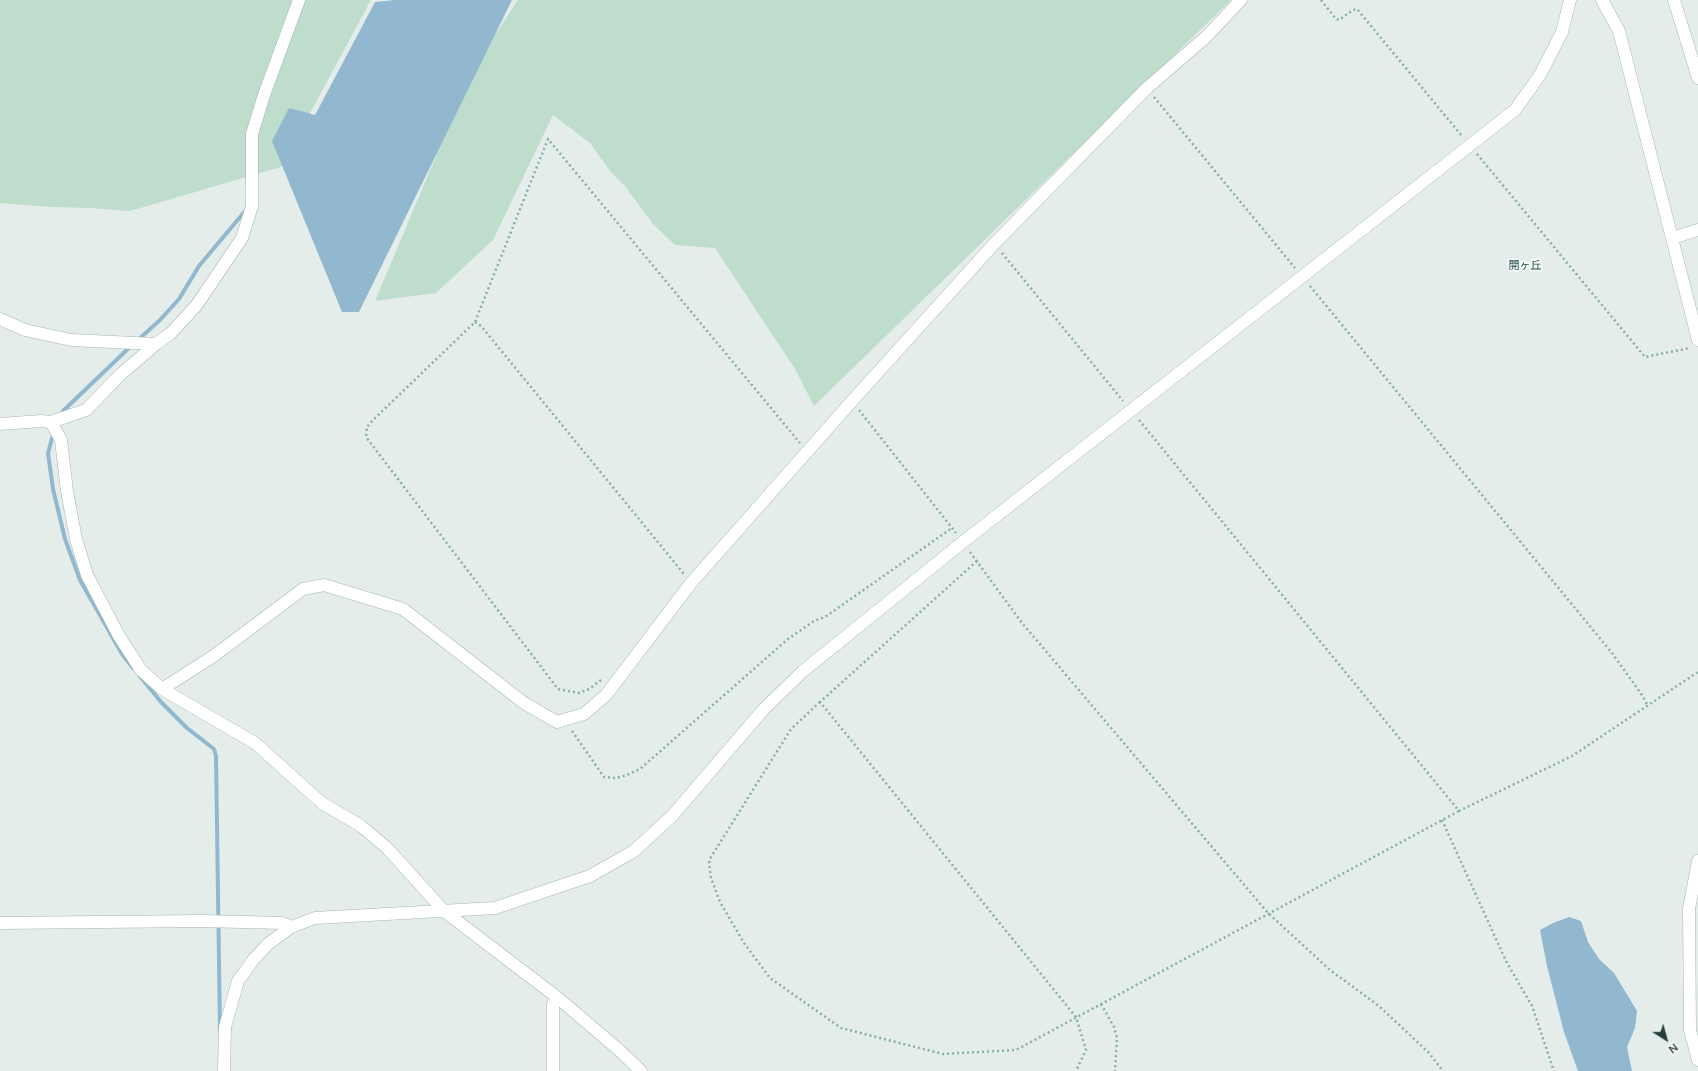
<!DOCTYPE html>
<html>
<head>
<meta charset="utf-8">
<style>
	body { margin:0 }
	#map { position:relative; width:1698px; height:1071px; overflow:hidden; background:#e5edeb; font-family:Mulish,sans-serif }
	canvas { display:block }
	.north { position:absolute; left:1646px; top:1019px; width:40px; height:40px; -webkit-text-stroke:3px #f5faf8; paint-order:stroke; rotate:143deg; font-size:11px; font-weight:700; line-height:16px; text-align:center; color:#253e3c }
	.north::after { content:''; display:block; margin:auto; width:14px; height:18px; background:#253e3c; clip-path:polygon(50% 0,100% 100%,50% 72%,0 100%) }
</style>
</head>
<body>
<div id="map">
<canvas width="1698" height="1071"></canvas>
<div class="north">N</div>
</div>
<script>
const context = document.querySelector('canvas').getContext('2d');
context.lineJoin = 'round';
function fillPath(path, color) {
  context.fillStyle = color;
  context.fill(path, 'evenodd');
}
function shape(rows) {
  const path = new Path2D();
  for (const r of rows) {
    path.moveTo(r[0], r[1]);
    for (let i = 2; i < r.length; i += 2) path.lineTo(r[i], r[i + 1]);
  }
  return path;
}
function stroke(path, color, width, dash) {
  context.strokeStyle = color;
  context.lineWidth = width;
  context.lineCap = dash ? 'butt' : 'round';
  context.setLineDash(dash || []);
  context.stroke(path);
}
function label(font, color, halo, rows, align = 'center') {
  context.font = font + ' Mulish,"Noto Sans JP",sans-serif';
  context.lineWidth = 3.5;
  context.setLineDash([]);
  context.textBaseline = 'middle';
  context.strokeStyle = halo;
  context.fillStyle = color;
  for (const [text, x, y, turn = 0] of rows) {
    context.save();
    context.translate(x, y);
    context.rotate((+turn || 0) * Math.PI / 180);
    context.textAlign = isNaN(turn) ? turn : align;
    if (halo) context.strokeText(text, 0, 0);
    context.fillText(text, 0, 0);
    context.restore();
  }
}
fillPath(shape([
	[0,0,371,0,281,167,130,211,90,208,51,207,0,203],
	[518,0,1231,0,814,406,795,369,715,248,675,245,653,224,624,185,610,171,590,143,553,115,493,240,436,293,375,301,473,68]
]), '#bfddcd');
fillPath(shape([
	[395,0,512,0,359,312,342,312,272,141,289,108,315,115,375,2],
	[1569,917,1581,921,1588,942,1599,959,1614,973,1637,1011,1635,1028,1627,1047,1632,1071,1578,1071,1564,1032,1547,966,1540,930,1553,923]
]), '#91b8ce');
stroke(shape([
	[138,340,160,320,179,299,199,266,246,210],
	[61,416,63,411,131,346],
	[54,431,48,453,53,489,65,539,80,580,122,654,133,668],
	[139,675,161,702,187,728,214,749,216,756,220,1030]
]), '#91b8ce', 4);
const minor = shape([
	[1602,0,1619,31,1698,340],
	[1674,0,1698,78],
	[1672,238,1698,230],
	[0,319,25,330,71,340,156,344],
	[51,422,61,440,67,491,76,539,87,575,119,636,141,670,162,689,255,743,322,803,361,826,387,848,444,911,558,998,619,1050,641,1071],
	[0,424,41,421,51,422,86,410,121,374,156,344,170,334,196,306,242,238,252,206,252,134,264,95,299,0],
	[162,689,215,655,303,589,324,585,403,609,524,703,557,722,584,714,606,695,691,583,852,401,994,244,1147,88,1206,37,1241,0],
	[1698,861,1689,909,1690,1030,1698,1060],
	[0,923,202,921,282,923,291,927],
	[224,1071,225,1027,238,981,254,959,268,944,291,927,315,918,495,908,590,876,634,851,672,816,763,710,803,671,963,542,1515,110,1540,75,1562,32,1570,0],
	[553,1071,553,1004,558,998]
]);
stroke(minor, '#a8b5b3', 13);
stroke(shape([
	[1321,0,1336,19,1339,20,1353,10,1357,9,1462,136],
	[1154,97,1295,268],
	[1477,154,1645,357,1690,348],
	[1002,253,1123,401],
	[1310,286,1612,653,1642,695,1648,706],
	[475,322,481,326,684,574],
	[859,410,956,533],
	[1139,420,1459,811,1572,756,1698,672],
	[970,552,1022,623,1268,913,1330,970,1379,1006,1429,1053,1443,1071],
	[977,561,820,702,1076,1017,1086,1050,1076,1071],
	[601,680,589,689,579,693,558,689,366,437,367,427,373,420,475,322,548,139,800,443],
	[820,702,791,729,711,857,709,863,711,878,720,902,744,943,770,978,841,1028,943,1054,1016,1050,1459,811],
	[572,731,604,777,616,778,627,775,640,769,788,639,814,621,825,617,952,528],
	[1442,820,1506,961,1532,1006,1554,1071],
	[1101,1004,1114,1027,1117,1038,1115,1071]
]), '#87afaa', 2.5, [2, 3]);
stroke(minor, '#fff', 12);
label('11px', '#224f4d', '#f5faf8', [
	["開ヶ丘",1525,266]
]);
</script>
</body>
</html>
